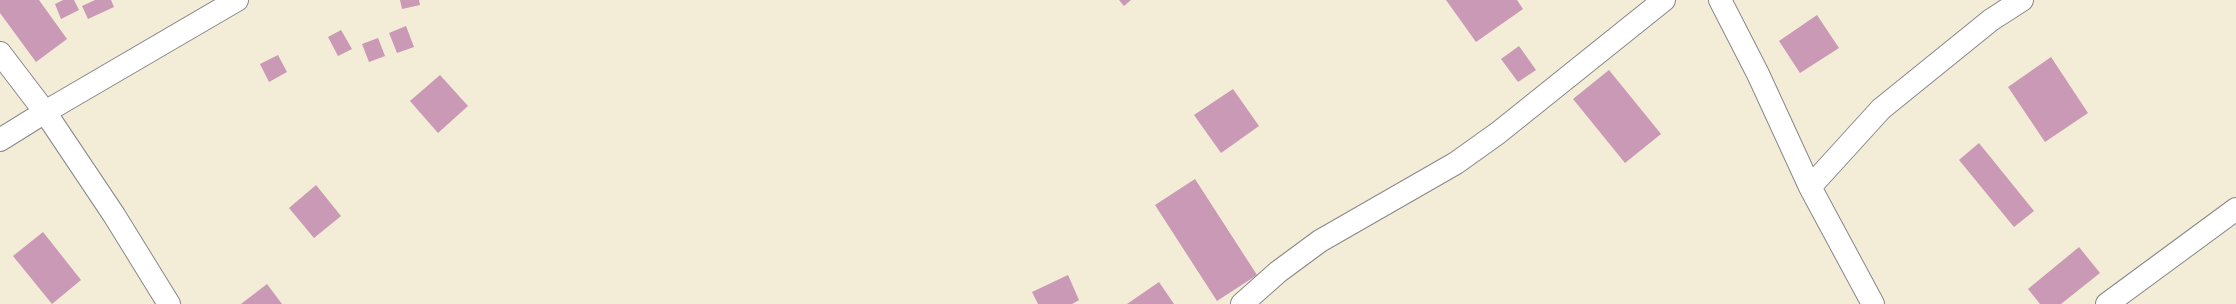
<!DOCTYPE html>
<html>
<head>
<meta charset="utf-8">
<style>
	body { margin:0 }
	canvas { display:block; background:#f3ecd7 }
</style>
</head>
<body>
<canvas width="2236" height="304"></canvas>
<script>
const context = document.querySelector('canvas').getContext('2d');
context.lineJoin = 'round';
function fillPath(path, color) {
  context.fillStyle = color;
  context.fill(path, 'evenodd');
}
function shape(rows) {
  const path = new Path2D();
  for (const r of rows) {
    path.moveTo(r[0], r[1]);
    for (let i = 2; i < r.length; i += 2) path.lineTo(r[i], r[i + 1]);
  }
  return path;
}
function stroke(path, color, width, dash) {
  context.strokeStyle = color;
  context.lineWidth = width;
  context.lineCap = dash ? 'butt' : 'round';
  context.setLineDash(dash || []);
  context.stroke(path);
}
fillPath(shape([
	[0,0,39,0,67,39,36,62,0,13],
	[63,0,74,0,79,10,61,19,55,4],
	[95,0,111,0,114,7,88,19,82,6],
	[400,0,419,0,420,5,402,9],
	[1119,0,1131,0,1124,6],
	[1446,0,1517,0,1523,9,1476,42],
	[1817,15,1839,48,1800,73,1779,41],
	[406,26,414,47,397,53,389,33],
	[341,30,352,49,338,56,328,37],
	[378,38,385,56,369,62,362,44],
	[1519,46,1536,70,1518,82,1501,59],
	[278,55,287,72,269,82,260,64],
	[2051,57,2088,113,2045,142,2008,87],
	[1609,70,1661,134,1625,163,1573,99],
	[440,75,468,106,438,133,410,101],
	[1233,89,1259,126,1221,153,1194,115],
	[1979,143,2034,211,2014,227,1959,160],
	[1195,179,1257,275,1217,301,1155,205],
	[316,185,341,216,314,238,289,208],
	[43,232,81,280,52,304,13,256],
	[2079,247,2100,273,2061,304,2040,304,2028,289],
	[1068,275,1079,300,1072,304,1038,304,1032,292],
	[1159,282,1174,304,1127,304],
	[267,284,282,304,241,304]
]), '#ca99b5');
const minor = shape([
	[1720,0,1758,74,1810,187,1873,304],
	[0,53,45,112,114,215,169,304],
	[0,140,45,112,237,0],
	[1810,187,1881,109,1991,20,2022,0],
	[1242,304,1278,272,1320,241,1456,163,1498,133,1664,0],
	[2107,304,2236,209]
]);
stroke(minor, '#8a8789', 24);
stroke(minor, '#fff', 22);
</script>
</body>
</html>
